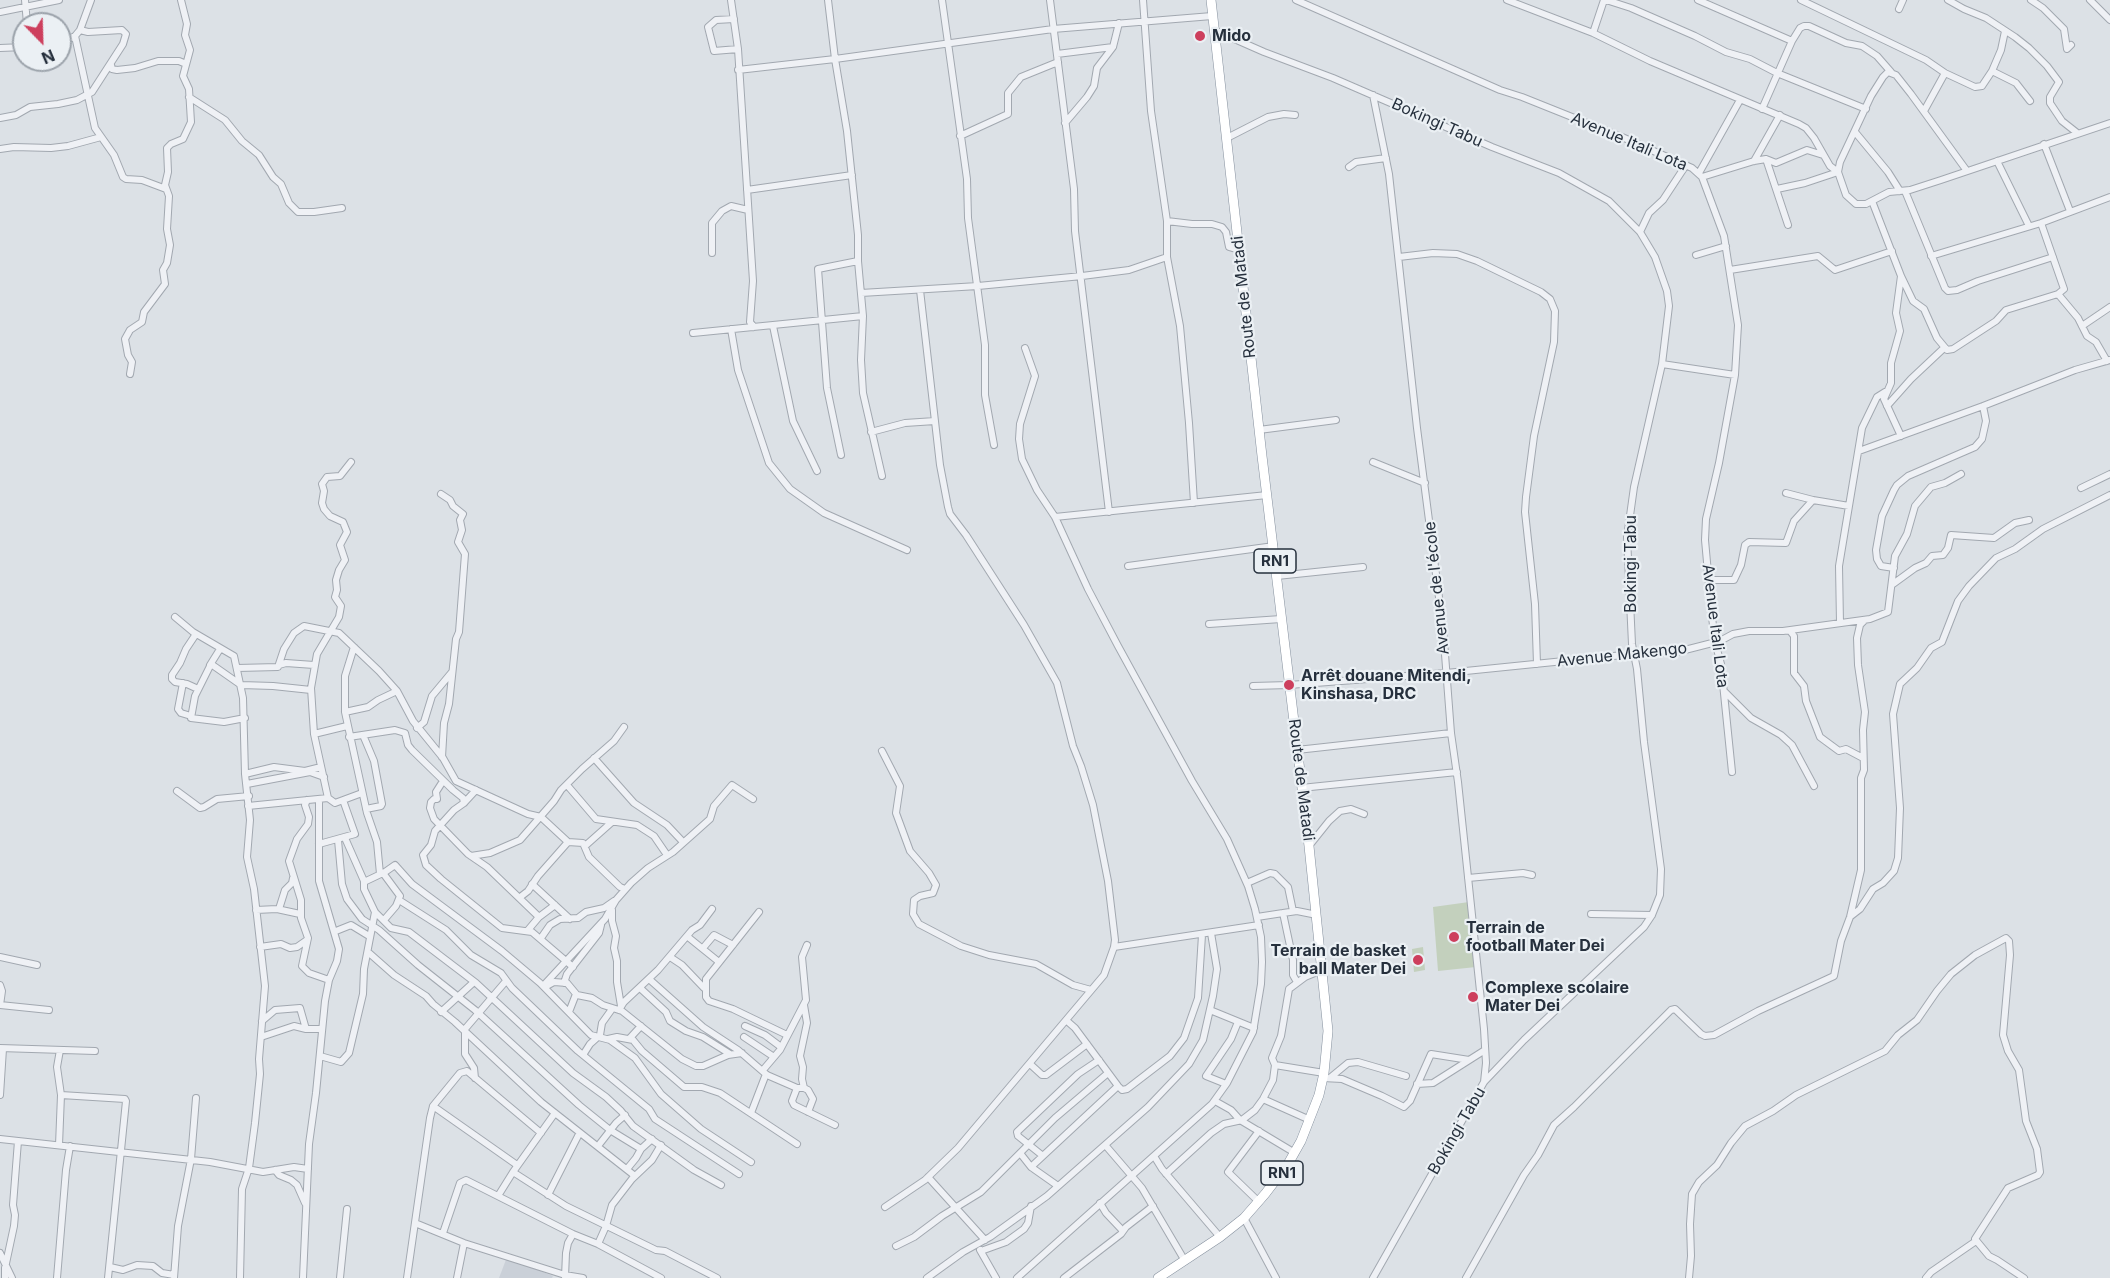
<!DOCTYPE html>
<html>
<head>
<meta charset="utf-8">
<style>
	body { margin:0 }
	#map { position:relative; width:2110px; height:1278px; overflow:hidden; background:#dce1e6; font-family:Inter,sans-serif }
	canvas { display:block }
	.north { position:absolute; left:12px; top:12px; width:60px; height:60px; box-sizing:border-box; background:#ebf0f4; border:2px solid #9ca3ab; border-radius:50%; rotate:157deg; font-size:16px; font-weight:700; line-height:24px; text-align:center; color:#26303d }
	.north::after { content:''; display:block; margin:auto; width:21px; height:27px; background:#cd3f5d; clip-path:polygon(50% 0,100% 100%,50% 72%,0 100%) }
</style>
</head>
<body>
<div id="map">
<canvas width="2110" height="1278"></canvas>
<div class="north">N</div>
</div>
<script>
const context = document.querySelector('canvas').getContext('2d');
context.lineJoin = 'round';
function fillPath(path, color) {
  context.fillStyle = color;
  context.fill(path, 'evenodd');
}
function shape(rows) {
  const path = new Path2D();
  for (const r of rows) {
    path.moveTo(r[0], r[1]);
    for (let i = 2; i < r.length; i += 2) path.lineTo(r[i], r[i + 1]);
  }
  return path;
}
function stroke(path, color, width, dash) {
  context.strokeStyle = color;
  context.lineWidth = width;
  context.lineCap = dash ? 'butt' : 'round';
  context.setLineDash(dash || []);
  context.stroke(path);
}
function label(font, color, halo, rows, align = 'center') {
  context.font = font + ' Inter,sans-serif';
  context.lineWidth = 4.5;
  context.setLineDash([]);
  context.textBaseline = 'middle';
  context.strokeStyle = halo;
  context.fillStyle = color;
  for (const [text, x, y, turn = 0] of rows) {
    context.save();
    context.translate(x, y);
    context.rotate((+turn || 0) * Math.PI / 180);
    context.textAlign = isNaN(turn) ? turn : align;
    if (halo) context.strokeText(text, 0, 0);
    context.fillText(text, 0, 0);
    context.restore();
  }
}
fillPath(shape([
	[507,1257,553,1276,552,1278,499,1278]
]), '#cad0d8');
fillPath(shape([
	[1469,902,1476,967,1438,971,1433,907],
	[1423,947,1425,970,1414,972,1412,949]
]), '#c3d0bd');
const minor = shape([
	[25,0,27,24],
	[731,0,738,49,753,281,750,322,754,327],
	[828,0,835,59,847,131,858,235,858,261,863,316,861,360,863,393,882,476],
	[942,0,967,179,968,218,985,345,985,395,994,445],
	[1050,0,1074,189,1075,231,1109,512],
	[1143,0,1151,111,1167,221,1167,257,1180,326,1189,423,1194,503],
	[1296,0,1500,90,1522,97,1622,137,1692,168,1702,177,1724,236,1738,325,1735,375,1719,463,1706,519,1705,540,1712,617,1715,642,1721,664,1732,772],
	[1507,0,1593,33,1650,61,1799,124,1806,128,1814,138,1830,166,1838,172,1846,195,1856,204,1866,204,1889,192,1910,190,1941,180,2110,123],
	[1606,0,1631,8,1695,36,1726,52,1750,59,1777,73,1866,109],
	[1698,0,1792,41],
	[1801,0,1926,60,1945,73,1975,87,1982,86,1992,71,2001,50,2005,31],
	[1948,0,1964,9,1986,18,2015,37,2029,48,2047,66,2059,82,2050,97,2050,103,2062,121,2076,132],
	[2031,0,2043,8,2064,29,2067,49,2071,45],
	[2090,0,2110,20],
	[1899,9,1903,0],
	[0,12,59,0],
	[734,19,716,20,708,27,714,51,738,49],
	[1214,30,1264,52,1333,78,1492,147,1559,173,1609,201,1640,232,1655,257,1667,291,1669,306,1662,364,1634,487,1627,537,1632,644,1637,669,1644,742,1661,869,1660,895,1652,915,1644,927,1524,1040,1484,1082,1373,1278],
	[1593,33,1604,0],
	[75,36,95,128,114,155,123,177,126,179,142,180,166,189],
	[60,43,75,36,80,30,91,0],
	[0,48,24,47],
	[1057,54,1113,47,1119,23],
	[111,65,112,69,117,70,135,68,158,61,179,61,186,64],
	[738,70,835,59,1053,29,1212,16],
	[1992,71,2016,83,2030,101],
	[1373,95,1389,174,1417,428,1443,628,1451,733,1458,782,1484,1029,1486,1063,1484,1082],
	[189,97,225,120,242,141,259,155,273,177,281,184,289,203,298,212,314,212,342,208],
	[1762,109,1792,41,1800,28,1804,26,1809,26,1846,43,1862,46,1877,56,1891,72],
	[1924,111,1945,73],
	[0,118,16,115,30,107,58,104,77,100,92,92,123,44,126,34,122,30,88,32,80,30],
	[1065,123,1087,97,1094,86,1097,68,1113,47],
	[1855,132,1888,172,1900,191],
	[960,136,1008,114,1008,93,1021,77,1058,62],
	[1227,138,1268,117,1284,114,1295,115],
	[2044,144,2070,211],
	[0,149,14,147,51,148,68,146,101,137],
	[1766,159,1788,225],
	[1754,161,1780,115],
	[1997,161,2029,226],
	[1349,167,1356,162,1386,158],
	[1699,173,1740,100],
	[1702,177,1754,161,1766,159,1776,163,1807,150,1823,155],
	[1777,189,1805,183,1838,172,1840,162,1871,96,1883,77,1888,72,1896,75,1911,94,1967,171],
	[747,190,852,175],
	[1905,191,1945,288,1948,291,1957,290,1978,281,2053,257],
	[1872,201,1901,276,1896,313,1900,331,1891,363,1891,383,1884,399,1901,436],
	[1167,221,1192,224,1212,224,1222,227,1226,232,1229,247,1239,250],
	[1640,232,1649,213,1663,200,1686,165],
	[712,253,712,223,722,211,731,206,748,210],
	[1696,255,1726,246],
	[1931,256,2041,223,2110,197],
	[1399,257,1433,253,1457,254,1477,261,1541,292,1550,299,1555,311,1554,342,1534,436,1526,497,1525,512,1535,604,1537,664],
	[1730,270,1818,256,1835,270,1892,251],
	[1901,276,1913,301,1924,309,1937,338,1947,350,1953,349,1996,321,2006,310,2058,294,2064,289,2041,223],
	[861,293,978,286,1082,276,1129,270,1167,257],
	[2058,294,2078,318,2087,336,2096,342,2107,361],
	[773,326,793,421,817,471],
	[2082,326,2110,307],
	[731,329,738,370,769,463,790,489,824,513,907,550],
	[693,333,863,316],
	[1662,364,1735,375],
	[130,374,132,362,128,355,125,339,130,330,142,322,144,312,165,284,163,270,167,263,170,245,167,229,169,196,165,185,168,172,167,148,171,144,183,139,191,122,189,89,183,76,190,50,185,35,187,24,181,0],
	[1887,406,1911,379,1944,348],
	[1259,430,1336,420],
	[871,432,905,423,935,421],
	[1859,451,1983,406,2075,370,2110,360],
	[841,455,827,388,818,269,858,261],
	[1373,462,1425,483],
	[2081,488,2110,474],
	[1786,493,1813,500],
	[441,494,450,500,453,506,463,514,460,520,462,530,458,542,465,554,459,632,456,639,449,704,444,723,442,757],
	[1055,517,1267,495],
	[1128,566,1274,546],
	[1894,568,1881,566,1877,559,1876,550,1882,516,1894,490,1897,485,1908,476,1975,447,1982,439,1986,421,1983,406],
	[1277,576,1363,567],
	[1708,580,1734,580,1741,565,1745,545,1749,542,1786,543,1794,521,1813,500,1849,506],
	[1893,584,1915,568,1926,563,1932,556,1943,555,1948,548,1951,535,1994,538,2015,523,2029,520],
	[175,617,193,632,234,656,243,698,245,774,250,820,247,857,254,889,265,986,259,1059,260,1074,255,1123,249,1168,242,1189,240,1278],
	[1840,623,1839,566,1862,428,1877,397,1885,392],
	[1209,624,1281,619],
	[1790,631,1794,636,1794,673,1804,686,1806,701,1820,737,1839,751,1846,749,1863,758],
	[196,634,186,649,180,663,172,675,172,679,175,682,187,684,198,689],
	[354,647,345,676,345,712,367,813,377,842,380,874],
	[220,649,210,665,211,664,195,696,191,718,224,722,245,718],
	[211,664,241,685,273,686,311,690],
	[279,665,286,663,314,665],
	[237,668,278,667,284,649,294,633,304,626,339,633,379,671,397,691,413,721,443,758,456,781,528,814,541,817,568,842,583,843,589,857,620,887,625,889],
	[183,683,178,709,181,713,191,716],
	[1253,686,1289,685,1446,673,1633,654,1677,652,1720,641,1733,634,1749,631,1783,631,1870,619,1888,612,1895,556,1907,534,1915,506,1931,487,1945,483,1961,474],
	[1725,692,1751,718,1781,735,1792,745,1814,786],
	[345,712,368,707,378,700,397,691],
	[417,728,424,722,432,696,452,672],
	[314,734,347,726],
	[363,735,374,761,382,804,381,806,366,809],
	[349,737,395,730,405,733,408,745,412,750,453,790,463,798,464,803],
	[1297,750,1451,733],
	[882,751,900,786,896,813,910,851,929,873,936,885,933,893,920,896,914,900,913,914,919,924,961,946,989,955,1036,964,1073,985,1091,990],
	[594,758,634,803,667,825,683,842],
	[245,774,274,767,305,771,321,767],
	[443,781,436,792,437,799,434,799,431,802,430,808,434,819,468,854,487,867,539,917],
	[247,784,310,772,324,777],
	[567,785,596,819,637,825,654,836,667,855],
	[1301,788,1457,772],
	[476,790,464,803,454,810,435,831,431,845,423,855,426,865,441,879,502,928,532,932,573,967],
	[177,791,200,808,204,807,217,799,249,796],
	[328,798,314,734,311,688,317,654,339,617,341,606,335,597,337,590,336,580,339,570,345,560,340,545,347,532,343,522,330,516,324,509,322,503,324,491,322,484,327,477,340,476,351,462],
	[307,800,305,805,309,817,308,824,297,839,289,861,301,900,301,918,308,938,302,966,309,973,329,980],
	[248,806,328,798,335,803,362,793],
	[345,838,364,881,364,889,375,912,391,928,409,932,476,983,573,1073,606,1097,621,1111,633,1126,694,1170,721,1185],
	[338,840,342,884,347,899,362,919,379,930,418,965,475,1010,579,1105,610,1130,641,1149],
	[319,844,355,834,343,800],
	[585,846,612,822],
	[1309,846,1329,821,1340,811,1351,809,1364,814],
	[471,856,490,853,520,840,554,801,561,790,582,769,614,741,624,727],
	[383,873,400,896,396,906,384,920],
	[1468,878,1523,873,1532,875],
	[364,882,385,872,395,865,412,884,502,951,540,983,591,1035,610,1040,635,1058,661,1094,701,1129,751,1162],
	[1247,883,1270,873,1275,874,1288,887,1293,911],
	[532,884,570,919],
	[519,898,528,891,538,876,568,842],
	[399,900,446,930,471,955,501,973,512,988,578,1051,649,1109,655,1119,739,1174],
	[279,909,285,890,292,883,293,878],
	[256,910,277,909,300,914],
	[612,910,612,921,616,936,614,948,617,961,617,982,621,1006],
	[759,912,706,979,706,997,709,1001,733,1009,787,1035],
	[1591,914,1652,915],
	[1851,916,1860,909,1873,889,1883,883,1894,871,1898,858,1900,808,1893,714,1900,684,1917,668,1931,648,1942,642,1958,601,1969,586,1996,558,2015,549,2043,529,2110,495],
	[1257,917,1283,913],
	[528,930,539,917,555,905],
	[336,931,351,925,369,936],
	[688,937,719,962],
	[541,938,550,925,560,919,578,918,586,912,604,908,614,901],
	[260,947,281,944,290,948,297,947,307,940],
	[1114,947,1259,925],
	[703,948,714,935,733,945],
	[368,952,394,975,426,996,433,1004,455,1022,541,1102,635,1176],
	[0,957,37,965],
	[670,957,682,965,704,988],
	[649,979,703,1027,738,1050,767,1075,797,1088,804,1088,808,1090,813,1099,808,1112],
	[1297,982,1293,975,1293,960,1283,913,1297,911,1317,915],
	[564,983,567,974,599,933,601,925],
	[0,985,2,991,0,1005,49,1010],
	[543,986,605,919,616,900,631,883,648,868,673,852,710,819,714,806,732,785,753,799],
	[545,987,554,982,567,983,577,995,592,998,603,1005,622,1011,682,1059,696,1066,703,1066,728,1055,742,1053],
	[640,988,666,1012,670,1021,686,1031,703,1037,730,1054],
	[619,1010,624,1002,658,970,692,930,700,925,712,909],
	[1210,1010,1254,1028],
	[441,1012,474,982],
	[569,1012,576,994],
	[262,1021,275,1010,300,1008,306,1029],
	[1067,1021,1075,1028,1118,1086,1122,1090,1127,1089,1170,1056,1184,1038,1198,998,1202,935],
	[745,1026,765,1035,781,1047],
	[261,1037,294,1026,306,1029,322,1029],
	[744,1037,774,1057],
	[608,1039,617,1037,633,1040,642,1051,684,1087,702,1087,720,1093,797,1144],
	[629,1039,641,1026],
	[0,1048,95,1051],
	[583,1055,590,1044,600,1035,602,1023,612,1009],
	[320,1056,341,1062,349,1053,363,994,364,969,375,912],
	[1030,1064,1042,1075,1046,1075,1087,1044],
	[1275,1065,1324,1073],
	[763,1070,780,1050,806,1000,802,957,807,945],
	[1331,1077,1348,1063,1358,1062,1406,1076],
	[475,1078,474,1068,465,1054,465,1029,506,981],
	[1323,1078,1342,1079,1382,1096,1404,1107,1410,1101,1431,1054,1469,1060],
	[1226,1084,1206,1076,1231,1039,1238,1022],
	[1417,1084,1433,1083,1485,1050],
	[797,1088,792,1101,794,1105,835,1125],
	[804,1088,802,1079,803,1067,800,1056,807,1023,804,1005],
	[0,1095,3,1049],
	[61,1095,125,1099,126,1101,108,1278],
	[1263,1099,1310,1120],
	[1215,1101,1231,1110,1240,1120,1295,1153],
	[433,1106,517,1165],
	[751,1113,766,1074],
	[1259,1131,1228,1172,1259,1202],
	[0,1139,210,1162,263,1172,294,1167,308,1169],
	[59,1145,61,1095,57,1067,60,1050],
	[598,1146,616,1123,625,1115],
	[1106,1146,1142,1188,1185,1261],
	[1020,1153,1031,1167,1058,1186],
	[1043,1156,1018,1136,1017,1132,1078,1074,1099,1060],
	[1154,1156,1162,1169,1220,1237],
	[1031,1167,1118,1086],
	[627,1169,636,1158,641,1149,652,1139],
	[275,1170,279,1175,291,1180,297,1185,305,1203],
	[513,1172,566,1206,656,1250,665,1251,717,1278],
	[1166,1174,1211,1133,1224,1124,1242,1120,1255,1110,1263,1099,1273,1080,1275,1065,1272,1058,1281,1036,1289,989,1305,977,1322,970],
	[928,1177,985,1240],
	[548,1195,579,1134],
	[498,1196,513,1172,555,1113],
	[1100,1203,1106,1213,1123,1231],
	[885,1207,925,1180,958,1148,1104,975,1114,947,1115,940,1108,881,1093,805,1081,766,1073,746,1057,683,1024,625,966,535,950,514,948,507,940,465,920,290],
	[1244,1218,1276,1278],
	[415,1223,464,1243,565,1275,583,1278],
	[443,1233,460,1183,466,1180,573,1234,598,1244,661,1278],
	[598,1244,606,1226,612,1205,632,1179,652,1160,661,1145],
	[896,1246,914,1237,942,1216,981,1192,1055,1118,1108,1073],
	[980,1250,996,1278],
	[981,1251,1006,1242,1024,1229,1028,1223,1031,1206],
	[0,1253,12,1278],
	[110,1267,123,1270,137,1265,153,1266,162,1273,174,1275],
	[565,1277,566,1253,568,1243,573,1234],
	[5,1278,5,1268,14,1226,15,1215,13,1205,18,1141],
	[57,1278,66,1170,70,1146],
	[174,1278,178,1226,191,1159,196,1098],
	[303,1278,309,1144,316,1093,325,1001,329,980,337,961,339,949,319,881,319,799],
	[340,1278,347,1209],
	[407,1278,430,1118,433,1106,460,1073,467,1071,541,1133],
	[457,1278,464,1243],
	[927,1278,963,1252,990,1237,1047,1196,1148,1107,1189,1064,1203,1040,1213,996,1217,969,1211,933],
	[1017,1278,1212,1104,1227,1083,1253,1032,1261,984,1262,962,1261,937,1255,909,1248,886,1227,839,1192,781,1118,646,1088,589,1055,517,1037,490,1022,459,1019,439,1020,424,1035,376,1025,348],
	[1064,1278,1121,1234,1126,1227,1153,1206],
	[1466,1278,1524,1175,1538,1155,1554,1125,1574,1107,1671,1010,1675,1009,1701,1034,1705,1036,1714,1035,1758,1011,1834,976,1841,941,1850,917,1861,870,1861,778,1864,770,1863,730,1865,712,1858,665,1857,638,1860,625,1864,621],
	[1689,1278,1691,1256,1690,1224,1692,1194,1699,1182,1717,1165,1731,1143,1745,1126,1773,1111,1796,1095,1885,1051,1898,1035,1917,1020,1937,991,1951,974,1975,955,2006,938,2009,941,2010,955,2003,1035,2008,1051,2019,1070,2026,1121,2037,1149,2040,1172,2038,1175,2008,1188,1975,1239,1989,1256,1997,1260,2024,1278],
	[1926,1278,1931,1272,1976,1241]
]);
const highway = shape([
	[1158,1278,1220,1237,1244,1218,1265,1194,1288,1164,1301,1141,1319,1095,1324,1073,1328,1031,1309,846,1262,456,1211,0]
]);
stroke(minor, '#a2a8b0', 8);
stroke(highway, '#848f9d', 10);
stroke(minor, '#eff1f5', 6);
stroke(highway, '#fff', 9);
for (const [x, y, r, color] of [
	[1200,36,6,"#cd3f5d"],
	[1289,685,6,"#cd3f5d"],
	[1454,937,6,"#cd3f5d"],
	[1418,960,6,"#cd3f5d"],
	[1473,997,6,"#cd3f5d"]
]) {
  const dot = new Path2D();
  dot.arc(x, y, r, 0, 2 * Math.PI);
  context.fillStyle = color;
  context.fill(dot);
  stroke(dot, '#ebf0f4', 2);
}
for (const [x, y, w] of [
	[1275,561,42],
	[1282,1173,42]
]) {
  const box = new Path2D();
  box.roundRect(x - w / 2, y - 12, w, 24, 4.5);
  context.fillStyle = '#ebf0f4';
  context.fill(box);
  stroke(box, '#26303d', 1.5);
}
label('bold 15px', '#26303d', null, [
	["RN1",1275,561],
	["RN1",1282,1173]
]);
label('bold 16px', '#26303d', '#ebf0f4', [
	["Mido",1212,36],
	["Arrêt douane Mitendi,",1301,676],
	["Kinshasa, DRC",1301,694],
	["Terrain de",1466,928],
	["football Mater Dei",1466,946],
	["Terrain de basket",1406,951,"right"],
	["ball Mater Dei",1406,969,"right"],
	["Complexe scolaire",1485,988],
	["Mater Dei",1485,1006]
], 'left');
label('16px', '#26303d', '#ebf0f4', [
	["Bokingi Tabu",1437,123,24],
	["Avenue Itali Lota",1629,142,23],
	["Route de Matadi",1244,297,-96],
	["Bokingi Tabu",1631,564,-90],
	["Avenue de l'école",1437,588,-96],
	["Avenue Itali Lota",1715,626,83],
	["Avenue Makengo",1622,655,-6],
	["Route de Matadi",1301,780,83],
	["Bokingi Tabu",1457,1131,-60]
]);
</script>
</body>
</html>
